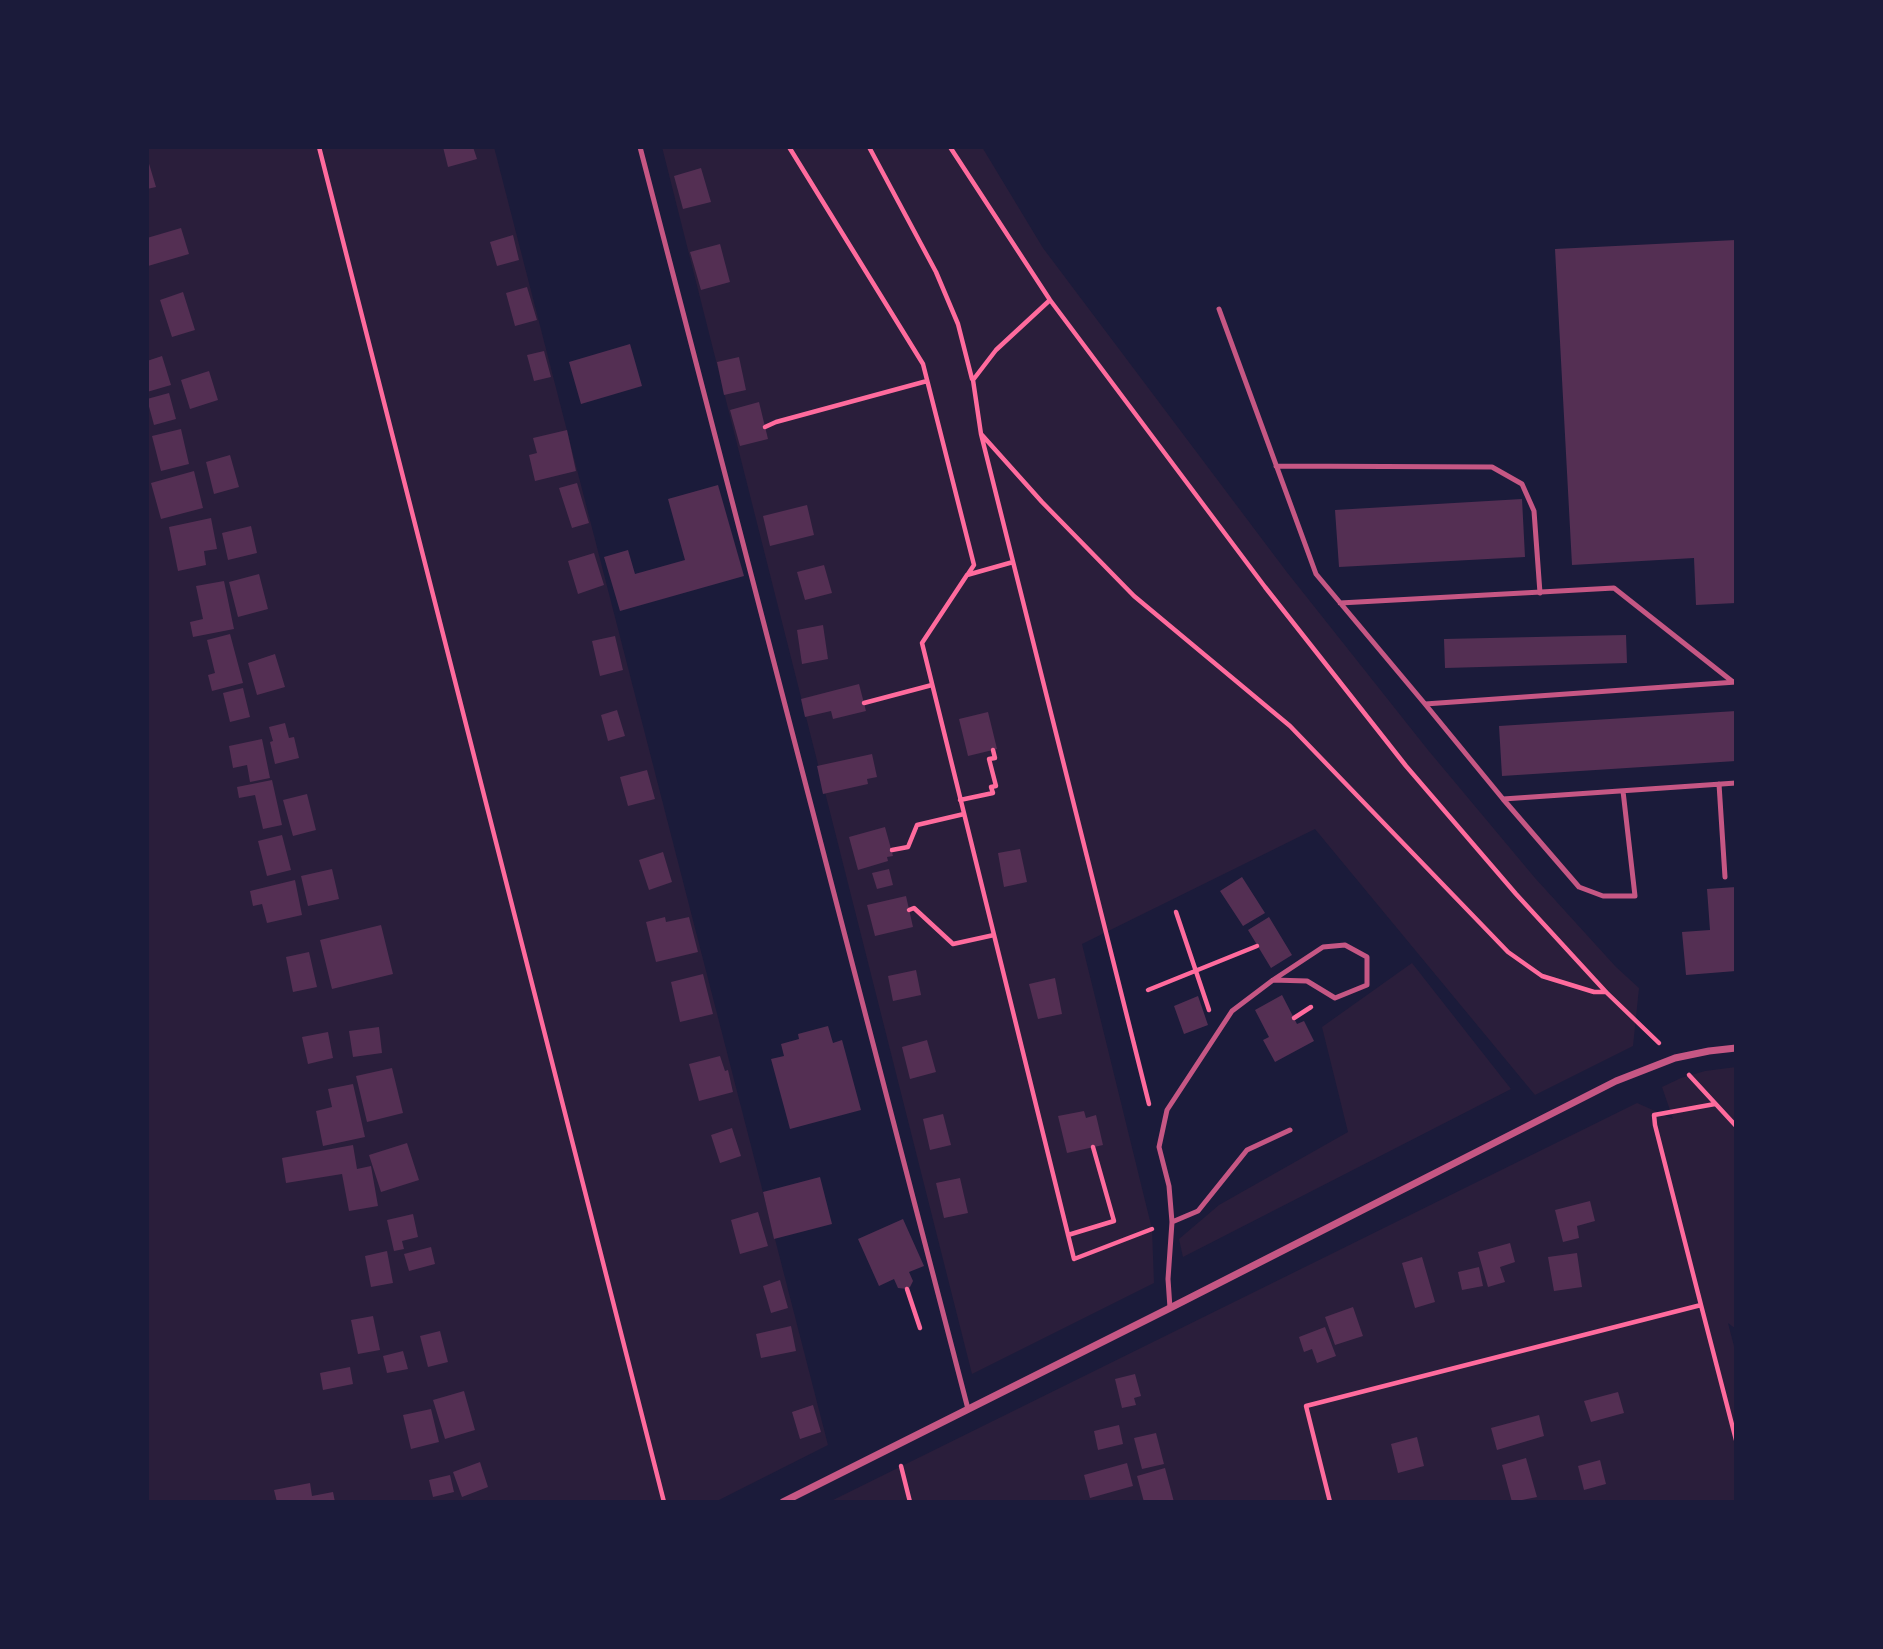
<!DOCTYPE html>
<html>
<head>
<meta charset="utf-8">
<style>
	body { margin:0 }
	#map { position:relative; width:1883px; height:1649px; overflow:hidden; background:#1b1b3a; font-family:"Alegreya Sans",sans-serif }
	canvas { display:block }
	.frame { position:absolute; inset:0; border:149px solid #1b1b3a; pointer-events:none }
</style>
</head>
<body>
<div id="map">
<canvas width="1883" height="1649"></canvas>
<div class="frame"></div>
</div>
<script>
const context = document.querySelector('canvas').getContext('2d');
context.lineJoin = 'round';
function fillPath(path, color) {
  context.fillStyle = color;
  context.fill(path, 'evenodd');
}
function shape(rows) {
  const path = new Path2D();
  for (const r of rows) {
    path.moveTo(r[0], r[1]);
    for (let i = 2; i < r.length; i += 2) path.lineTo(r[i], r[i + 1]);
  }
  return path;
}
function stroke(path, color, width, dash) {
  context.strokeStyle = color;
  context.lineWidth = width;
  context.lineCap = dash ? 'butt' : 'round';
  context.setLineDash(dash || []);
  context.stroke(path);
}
fillPath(shape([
	[147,147,494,147,828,1445,715,1502,147,1502],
	[662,147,982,147,1043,248,1286,571,1428,750,1535,878,1616,967,1639,988,1633,1046,1535,1095,1315,829,1082,944,1152,1229,1154,1283,972,1374],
	[1412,963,1511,1089,1183,1257,1179,1239,1219,1205,1348,1132,1322,1027],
	[1736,1067,1736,1329,1728,1323,1736,1354,1736,1502,829,1502,1637,1103,1673,1119,1662,1087,1681,1078,1705,1071]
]), '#2a1e3b');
fillPath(shape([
	[443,147,473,147,477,159,448,167],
	[147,157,156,187,147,189],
	[701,168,711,202,683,209,674,176],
	[181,228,189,254,148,266,147,238],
	[513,235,519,260,497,266,490,242],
	[1736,240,1736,603,1696,605,1694,558,1572,565,1555,249],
	[720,244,730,282,701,290,690,252],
	[527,287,537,320,515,326,506,293],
	[183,292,195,330,172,337,160,300],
	[630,344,642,386,581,404,569,362],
	[544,351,551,377,534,381,527,355],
	[162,356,171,385,147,392,147,361],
	[739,357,746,390,724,395,717,362],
	[209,371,218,400,190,409,181,380],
	[169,393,176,419,154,425,147,399],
	[759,402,768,439,740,446,730,410],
	[181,429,189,464,161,471,152,436],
	[567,430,576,471,535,481,529,455,537,453,533,438],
	[230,455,239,487,214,494,206,462],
	[194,471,203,508,161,519,151,483],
	[577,483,589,523,572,528,559,488],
	[718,485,744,576,620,611,604,557,628,550,635,574,685,560,668,499],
	[1522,499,1525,557,1339,567,1335,510],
	[807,505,814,535,770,546,763,516],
	[211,518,217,549,204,551,206,565,178,571,169,527],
	[251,526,257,553,228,560,222,533],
	[594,553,604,585,578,594,568,561],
	[824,565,832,593,805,600,797,572],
	[259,574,268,609,238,617,229,582],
	[224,581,234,629,193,637,190,622,203,619,196,586],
	[823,625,828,659,802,664,797,630],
	[230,634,243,683,212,691,208,675,215,673,207,640],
	[1626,635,1627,663,1445,668,1444,639],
	[615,636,623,670,600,676,592,641],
	[275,654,285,687,257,695,248,663],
	[859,684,866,711,833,719,831,711,805,717,801,699],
	[243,688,250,717,230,722,223,693],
	[617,710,625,736,608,741,601,715],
	[1736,711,1736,761,1502,776,1499,726],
	[988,712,997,749,968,756,959,719],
	[285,723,289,738,294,737,299,758,275,764,270,742,273,741,269,727],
	[262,739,270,778,250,782,247,765,233,768,229,746],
	[872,754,877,777,867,779,868,784,823,794,817,766],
	[647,770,655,799,628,806,620,777],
	[272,780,282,825,263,829,255,795,239,798,237,787],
	[307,794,316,830,293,836,283,800],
	[885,827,893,856,887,857,888,861,858,870,849,837],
	[282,835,291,870,267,876,258,841],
	[1020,849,1027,882,1004,887,998,853],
	[663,852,672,882,649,890,639,860],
	[332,869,339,899,308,906,301,876],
	[889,869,893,885,877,889,872,873],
	[1242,877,1265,913,1243,926,1220,891],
	[295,880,302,915,267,923,262,904,253,906,250,891],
	[1736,887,1736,971,1686,975,1682,932,1710,930,1707,889],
	[906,896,913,927,875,936,867,905],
	[665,917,666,922,689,917,698,952,656,962,646,922],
	[1269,917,1292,955,1271,968,1248,930],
	[381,925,393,974,332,989,320,940],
	[309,952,317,987,293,992,286,957],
	[916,970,921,995,893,1001,888,976],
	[703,974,713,1014,680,1022,671,982],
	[1055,978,1062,1014,1038,1019,1029,984],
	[1282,995,1297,1024,1304,1021,1314,1041,1275,1062,1263,1040,1269,1037,1255,1010],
	[1198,996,1208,1025,1184,1034,1174,1006],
	[828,1026,833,1043,842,1040,861,1110,790,1129,771,1059,784,1056,781,1044,799,1039,798,1034],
	[379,1027,382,1053,353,1057,349,1031],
	[328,1032,333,1058,308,1064,302,1037],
	[927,1040,936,1072,910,1079,902,1047],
	[720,1056,725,1071,728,1070,733,1092,699,1101,689,1064],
	[392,1068,403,1113,367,1122,356,1076],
	[353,1084,365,1137,323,1146,316,1111,332,1107,328,1089],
	[1084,1111,1086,1118,1096,1115,1103,1145,1067,1153,1058,1116],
	[943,1114,951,1145,930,1150,923,1119],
	[732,1128,741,1156,720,1163,711,1135],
	[407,1143,419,1180,381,1192,369,1155],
	[353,1145,357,1169,371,1166,378,1206,349,1211,342,1174,286,1183,282,1158],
	[820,1177,832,1224,774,1239,763,1192],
	[960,1178,968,1213,944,1218,936,1183],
	[1590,1201,1595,1221,1577,1226,1579,1238,1563,1242,1555,1210],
	[758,1212,768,1246,740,1254,731,1220],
	[413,1214,418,1237,402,1241,404,1249,394,1251,387,1220],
	[903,1219,924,1266,909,1272,913,1281,910,1287,907,1289,898,1288,894,1279,879,1286,858,1239],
	[1510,1243,1515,1262,1500,1267,1505,1282,1488,1287,1478,1252],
	[431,1247,435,1264,409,1271,404,1254],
	[387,1251,393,1283,371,1287,365,1256],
	[1577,1253,1582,1287,1554,1291,1548,1257],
	[1422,1257,1435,1302,1415,1308,1402,1263],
	[1479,1267,1483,1286,1462,1290,1458,1272],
	[780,1280,788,1308,771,1313,763,1286],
	[1353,1307,1363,1336,1335,1345,1325,1317],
	[373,1316,380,1350,358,1354,351,1320],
	[791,1326,796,1351,761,1358,756,1334],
	[1325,1327,1336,1356,1317,1363,1312,1349,1304,1352,1299,1337],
	[440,1331,448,1362,428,1367,420,1336],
	[403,1351,408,1369,387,1373,383,1356],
	[350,1367,353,1384,323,1390,320,1373],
	[1135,1374,1141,1396,1134,1398,1136,1405,1122,1408,1115,1379],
	[464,1391,475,1430,445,1439,433,1400],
	[1618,1392,1624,1413,1591,1422,1584,1401],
	[813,1405,821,1432,800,1439,792,1412],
	[431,1409,439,1442,411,1449,403,1415],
	[1539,1415,1544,1436,1497,1450,1491,1428],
	[1119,1425,1123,1444,1098,1450,1094,1431],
	[1156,1433,1164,1464,1142,1469,1134,1438],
	[1417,1437,1424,1466,1398,1473,1391,1444],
	[1526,1458,1537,1497,1512,1502,1502,1465],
	[1600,1460,1606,1484,1584,1490,1578,1466],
	[480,1462,488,1487,462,1497,453,1472],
	[1127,1463,1133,1486,1090,1498,1084,1475],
	[1165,1468,1174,1502,1144,1502,1137,1476],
	[450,1475,454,1492,433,1497,429,1480],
	[310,1483,312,1496,333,1492,335,1502,277,1502,274,1490]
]), '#542f53');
stroke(shape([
	[319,147,664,1502],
	[789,147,923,364,974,565,968,574],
	[869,147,936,272,958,324,972,379],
	[950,147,1050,300,1265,587,1406,766,1516,894,1606,992,1659,1043],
	[1050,300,996,350,973,380,981,434,1149,1104],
	[765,427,776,422,927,381],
	[982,435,1042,502,1134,596,1290,726,1508,952,1542,976,1594,992,1606,992],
	[1013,562,967,575,922,643,1074,1259,1152,1229],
	[864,703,932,685],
	[960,800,993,793,991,787,996,786,989,759,995,758,993,750],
	[892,850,908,847,917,825,964,814],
	[909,910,914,908,953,944,994,935],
	[1176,912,1209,1010],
	[1148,990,1257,946],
	[1294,1018,1311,1007],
	[1689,1075,1736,1126],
	[1068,1235,1114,1221,1093,1147],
	[907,1289,920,1328],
	[1701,1305,1655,1125,1654,1115,1715,1104],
	[901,1466,910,1502],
	[1330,1502,1306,1406,1701,1305,1736,1440]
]), '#ff6b9d', 4.5);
stroke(shape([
	[640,147,968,1409],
	[1219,309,1316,574,1425,704,1736,682],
	[1276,466,1492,467,1522,484,1534,511,1540,593],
	[1340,603,1614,588,1733,682],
	[1425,704,1503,799,1736,783],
	[1719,784,1725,877],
	[1503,799,1579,887,1603,896,1635,896,1623,791],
	[1172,1222,1198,1211,1247,1150,1290,1130],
	[1170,1308,1168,1279,1172,1222,1169,1186,1159,1147,1167,1110,1232,1011,1273,980,1323,947,1345,945,1367,957,1367,985,1335,998,1307,981,1273,980]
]), '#c65784', 5);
stroke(shape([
	[783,1502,1170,1308,1616,1081,1675,1058,1709,1051,1736,1048]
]), '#c65784', 7);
</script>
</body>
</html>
